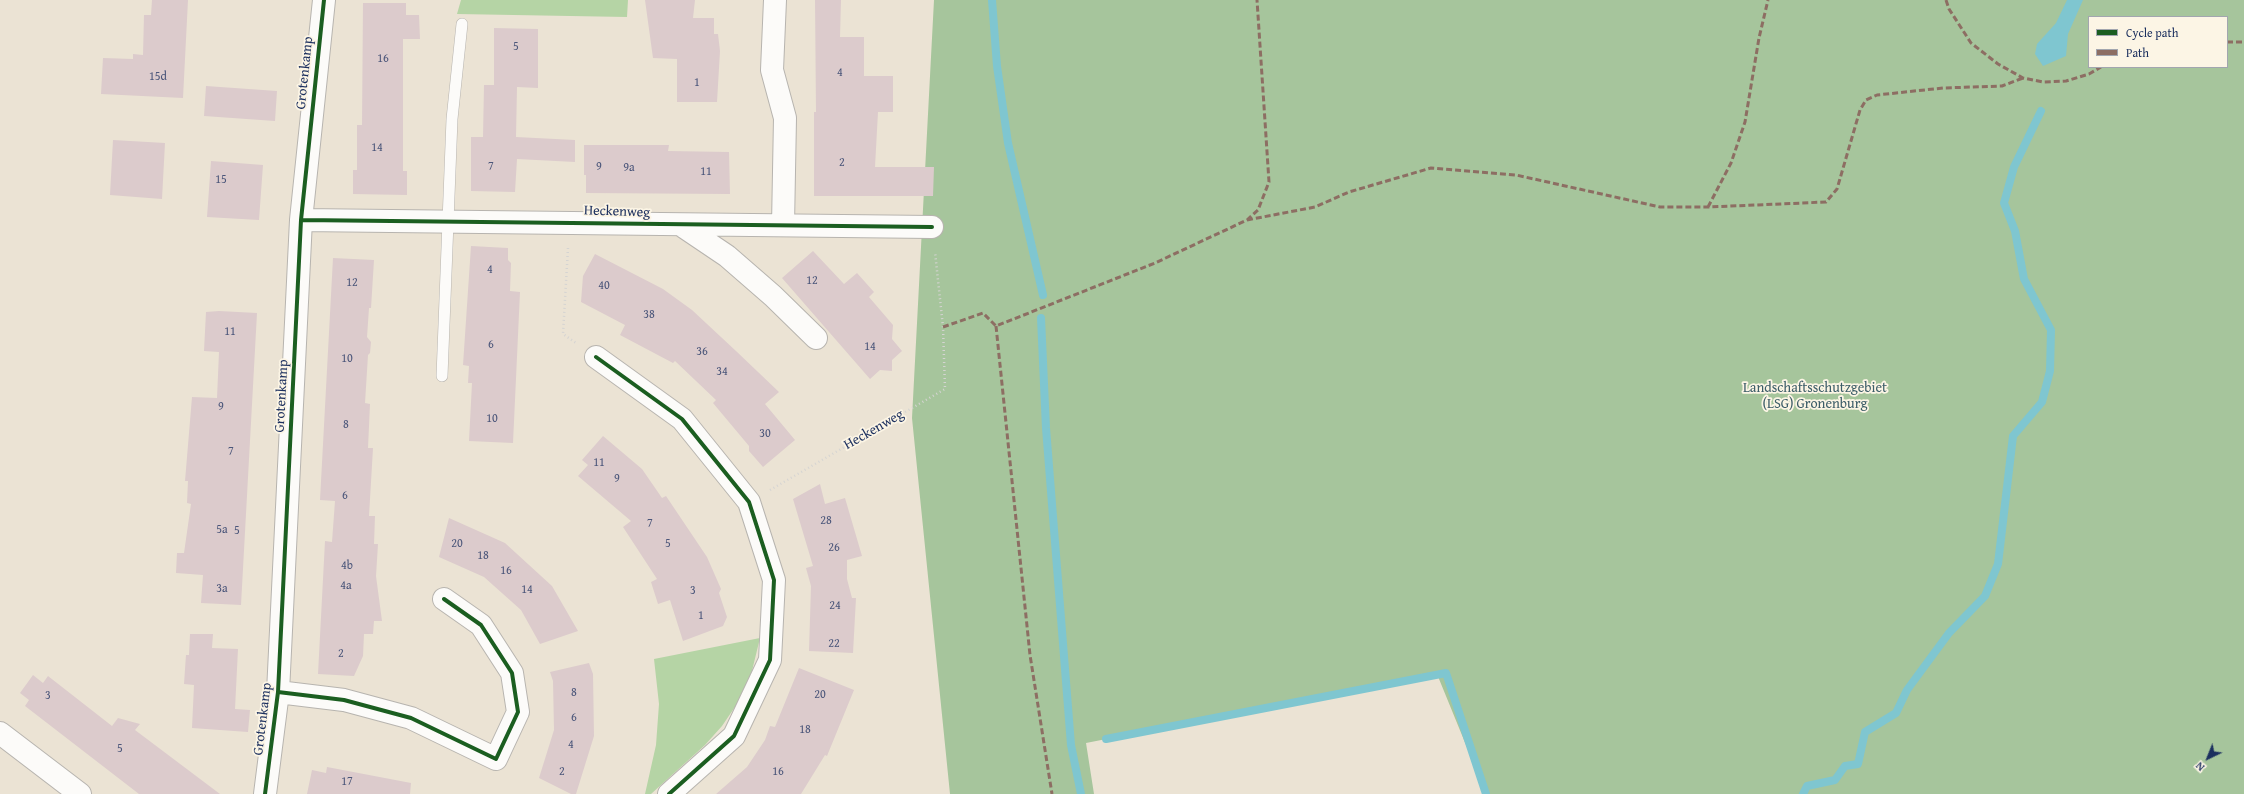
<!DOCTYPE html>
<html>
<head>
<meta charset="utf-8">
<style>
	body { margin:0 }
	#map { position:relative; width:2244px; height:794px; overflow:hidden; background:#ebe3d4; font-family:"Gentium Book Plus",serif }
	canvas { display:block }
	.legend { position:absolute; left:2088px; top:16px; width:140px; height:52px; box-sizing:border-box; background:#fcf5e5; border:1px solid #a2a6af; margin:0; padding:5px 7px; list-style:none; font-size:12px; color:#1b2f5e }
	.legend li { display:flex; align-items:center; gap:8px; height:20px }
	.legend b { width:20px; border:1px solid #a2a6af }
	.north { position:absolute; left:2188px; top:738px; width:40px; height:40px; -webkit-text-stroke:3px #fcf5e5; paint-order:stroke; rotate:223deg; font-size:11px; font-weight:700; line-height:16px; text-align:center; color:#1b2f5e }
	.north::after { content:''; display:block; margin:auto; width:14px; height:18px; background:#1b2f5e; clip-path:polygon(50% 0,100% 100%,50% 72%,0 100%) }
</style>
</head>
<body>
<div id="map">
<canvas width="2244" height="794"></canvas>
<ul class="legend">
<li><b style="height:5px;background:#1b5e20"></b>Cycle path</li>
<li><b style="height:5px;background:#8d6e63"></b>Path</li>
</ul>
<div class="north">N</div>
</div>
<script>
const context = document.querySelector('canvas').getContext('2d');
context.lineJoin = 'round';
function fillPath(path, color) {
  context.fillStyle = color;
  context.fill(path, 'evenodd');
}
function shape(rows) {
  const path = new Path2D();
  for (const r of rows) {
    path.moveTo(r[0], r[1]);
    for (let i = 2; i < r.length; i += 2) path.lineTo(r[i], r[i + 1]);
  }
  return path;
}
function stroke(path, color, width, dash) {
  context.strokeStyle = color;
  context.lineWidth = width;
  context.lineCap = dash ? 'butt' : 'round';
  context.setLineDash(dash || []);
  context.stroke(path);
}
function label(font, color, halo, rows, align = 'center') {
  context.font = font + ' "Gentium Book Plus",serif';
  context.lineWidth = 3.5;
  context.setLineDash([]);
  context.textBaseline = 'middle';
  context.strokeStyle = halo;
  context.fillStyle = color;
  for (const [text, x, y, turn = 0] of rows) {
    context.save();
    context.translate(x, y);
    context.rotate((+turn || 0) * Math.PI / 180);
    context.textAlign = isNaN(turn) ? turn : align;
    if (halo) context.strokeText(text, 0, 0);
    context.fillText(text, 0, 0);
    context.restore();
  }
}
fillPath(shape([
	[461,0,628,0,627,17,457,14],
	[760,638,751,675,741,698,722,726,705,745,651,794,645,794,656,745,659,704,654,659]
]), '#b5d4a5');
fillPath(shape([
	[934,0,2244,0,2244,794,1486,794,1437,674,1086,743,1094,794,950,794,912,418],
	[2089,17,2227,17,2227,67,2089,67]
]), '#a6c59c');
fillPath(shape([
	[2067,0,2083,0,2068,34,2066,56,2043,66,2035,54,2037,44,2056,23]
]), '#7fc6d0');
stroke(shape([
	[992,0,997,66,1008,143,1043,295],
	[1041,318,1046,428,1071,745,1081,794],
	[1106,739,1446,673,1486,794],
	[1803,794,1807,786,1835,780,1845,766,1858,764,1865,732,1896,713,1907,690,1949,633,1985,596,1998,564,2013,436,2042,402,2050,371,2051,330,2024,279,2015,231,2004,203,2014,167,2041,111]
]), '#7fc6d0', 8);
fillPath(shape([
	[152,0,188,0,183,98,101,94,103,58,133,59,133,54,143,55,144,15,151,15],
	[645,0,695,0,693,18,714,18,714,34,718,34,720,51,717,102,677,102,677,59,653,58],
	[815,0,841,0,840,37,864,37,864,76,893,76,893,112,878,112,875,167,934,167,933,196,814,196,814,112,816,112],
	[363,3,406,3,406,15,419,15,420,39,403,39,403,171,407,171,407,195,353,194,353,170,357,170,357,125,362,125],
	[494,28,538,29,538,88,517,87,516,137,575,140,575,162,517,159,515,192,471,191,471,137,483,137,484,85,494,85],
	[206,86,277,91,275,121,204,116],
	[113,140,165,143,162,199,110,195],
	[584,145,669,145,668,151,729,152,730,194,586,193,586,175,584,175],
	[211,161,263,165,259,220,207,217],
	[471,246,508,248,508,260,511,263,510,291,520,292,513,443,469,441,472,383,468,383,469,366,463,365],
	[813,251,844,284,857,273,874,292,869,297,893,325,892,339,902,351,892,360,892,371,880,370,870,379,782,278],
	[595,254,663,289,692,310,736,351,779,392,765,404,795,440,763,467,749,451,749,446,713,403,716,400,675,361,673,363,620,335,625,325,581,302,583,276],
	[333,258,374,260,371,308,369,308,367,337,371,342,370,353,368,355,365,403,370,404,368,448,373,448,369,516,375,516,374,544,378,544,376,576,382,621,374,621,373,634,364,634,363,656,354,676,318,674,325,541,332,542,335,501,320,500],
	[219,311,257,313,241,605,201,603,203,575,176,573,177,553,184,553,191,504,187,503,188,481,185,481,192,397,217,398,219,352,204,351,206,312],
	[603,436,642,469,662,498,666,496,707,557,721,589,719,593,727,617,723,626,683,641,670,600,658,604,651,582,657,579,623,527,631,521,578,476,588,465,582,460],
	[820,484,825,504,845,498,862,556,847,560,847,579,852,598,856,598,853,653,809,651,811,586,806,568,813,566,793,499],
	[449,518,505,543,552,586,578,631,540,644,521,610,484,577,439,557],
	[190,634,213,634,212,648,238,649,235,709,250,710,248,732,192,728,194,685,184,684,186,655,189,655],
	[589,663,593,674,594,736,576,794,571,794,539,778,554,730,553,681,550,672],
	[799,668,854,690,827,756,825,755,801,794,716,794,747,767,765,740,770,726,775,727],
	[33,675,43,683,48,676,112,726,118,718,140,724,135,730,220,794,139,794,25,706,29,700,20,693],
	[327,767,411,783,410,794,307,794,312,770,326,773]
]), '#dccbcc');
const lane = shape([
	[442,376,452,119,462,24]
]);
const street = shape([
	[775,0,772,70,785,118,783,225],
	[301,220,932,227],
	[681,225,727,256,773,296,816,338],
	[596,357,682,419,749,502,774,580,770,660,734,736,669,794],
	[278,692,344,700,411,718,496,759,518,712,512,673,481,625,444,599],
	[0,733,80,794],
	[265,794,278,692,301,220,324,0]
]);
stroke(lane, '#b7b4af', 12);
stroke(street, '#b7b4af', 24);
stroke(shape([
	[568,248,563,334,576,343],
	[770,490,945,389,943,327,935,252]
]), '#d5d4d2', 2.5, [1, 3]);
stroke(lane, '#fcfbf9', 11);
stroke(street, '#fcfbf9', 22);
stroke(shape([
	[1946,0,1949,9,1971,43,1998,64,2023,78,2043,82,2066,81,2089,74,2101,67],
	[2227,42,2244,42],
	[1708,207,1731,163,1745,122,1759,38,1768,0],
	[1247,220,1315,207,1349,192,1431,168,1516,175,1660,207,1708,207,1826,202,1837,189,1860,110,1866,100,1877,95,1943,88,2002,86,2023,78],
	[996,326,1030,655,1052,794],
	[943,327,983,313,996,326,1155,263,1247,220,1258,210,1269,182,1257,0]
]), '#8d6e63', 3, [6, 3]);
stroke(shape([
	[301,220,932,227],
	[596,357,682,419,749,502,774,580,770,660,734,736,669,794],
	[278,692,344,700,411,718,496,759,518,712,512,673,481,625,444,599],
	[265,794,278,692,301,220,324,0]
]), '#1b5e20', 4);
label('12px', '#4b567a', null, [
	["5",516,47],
	["16",383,59],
	["4",840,73],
	["15d",158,77],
	["1",697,83],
	["14",377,148],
	["2",842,163],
	["7",491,167],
	["9",599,167],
	["9a",629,168],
	["11",706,172],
	["15",221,180],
	["4",490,270],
	["12",812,281],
	["12",352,283],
	["40",604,286],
	["38",649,315],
	["11",230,332],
	["6",491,345],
	["14",870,347],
	["36",702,352],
	["10",347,359],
	["34",722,372],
	["9",221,407],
	["10",492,419],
	["8",346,425],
	["30",765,434],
	["7",231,452],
	["11",599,463],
	["9",617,479],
	["6",345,496],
	["28",826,521],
	["7",650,524],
	["5a",222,530],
	["5",237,531],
	["20",457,544],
	["5",668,544],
	["26",834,548],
	["18",483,556],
	["4b",347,566],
	["16",506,571],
	["4a",346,586],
	["3a",222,589],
	["14",527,590],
	["3",693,591],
	["24",835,606],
	["1",701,616],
	["22",834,644],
	["2",341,654],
	["8",574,693],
	["20",820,695],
	["3",48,696],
	["6",574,718],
	["18",805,730],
	["4",571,745],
	["5",120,749],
	["2",562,772],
	["16",778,772],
	["17",347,782]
]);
label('14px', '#1b2f5e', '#fcf5e5', [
	["Grotenkamp",305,73,-84],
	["Heckenweg",617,212,2],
	["Grotenkamp",282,396,-87],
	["Heckenweg",874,430,-30],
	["Grotenkamp",263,719,-83]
]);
label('14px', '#3c5d68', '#fcf5e5', [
	["Landschaftsschutzgebiet",1815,388],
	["(LSG) Gronenburg",1815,404]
]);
</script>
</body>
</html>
